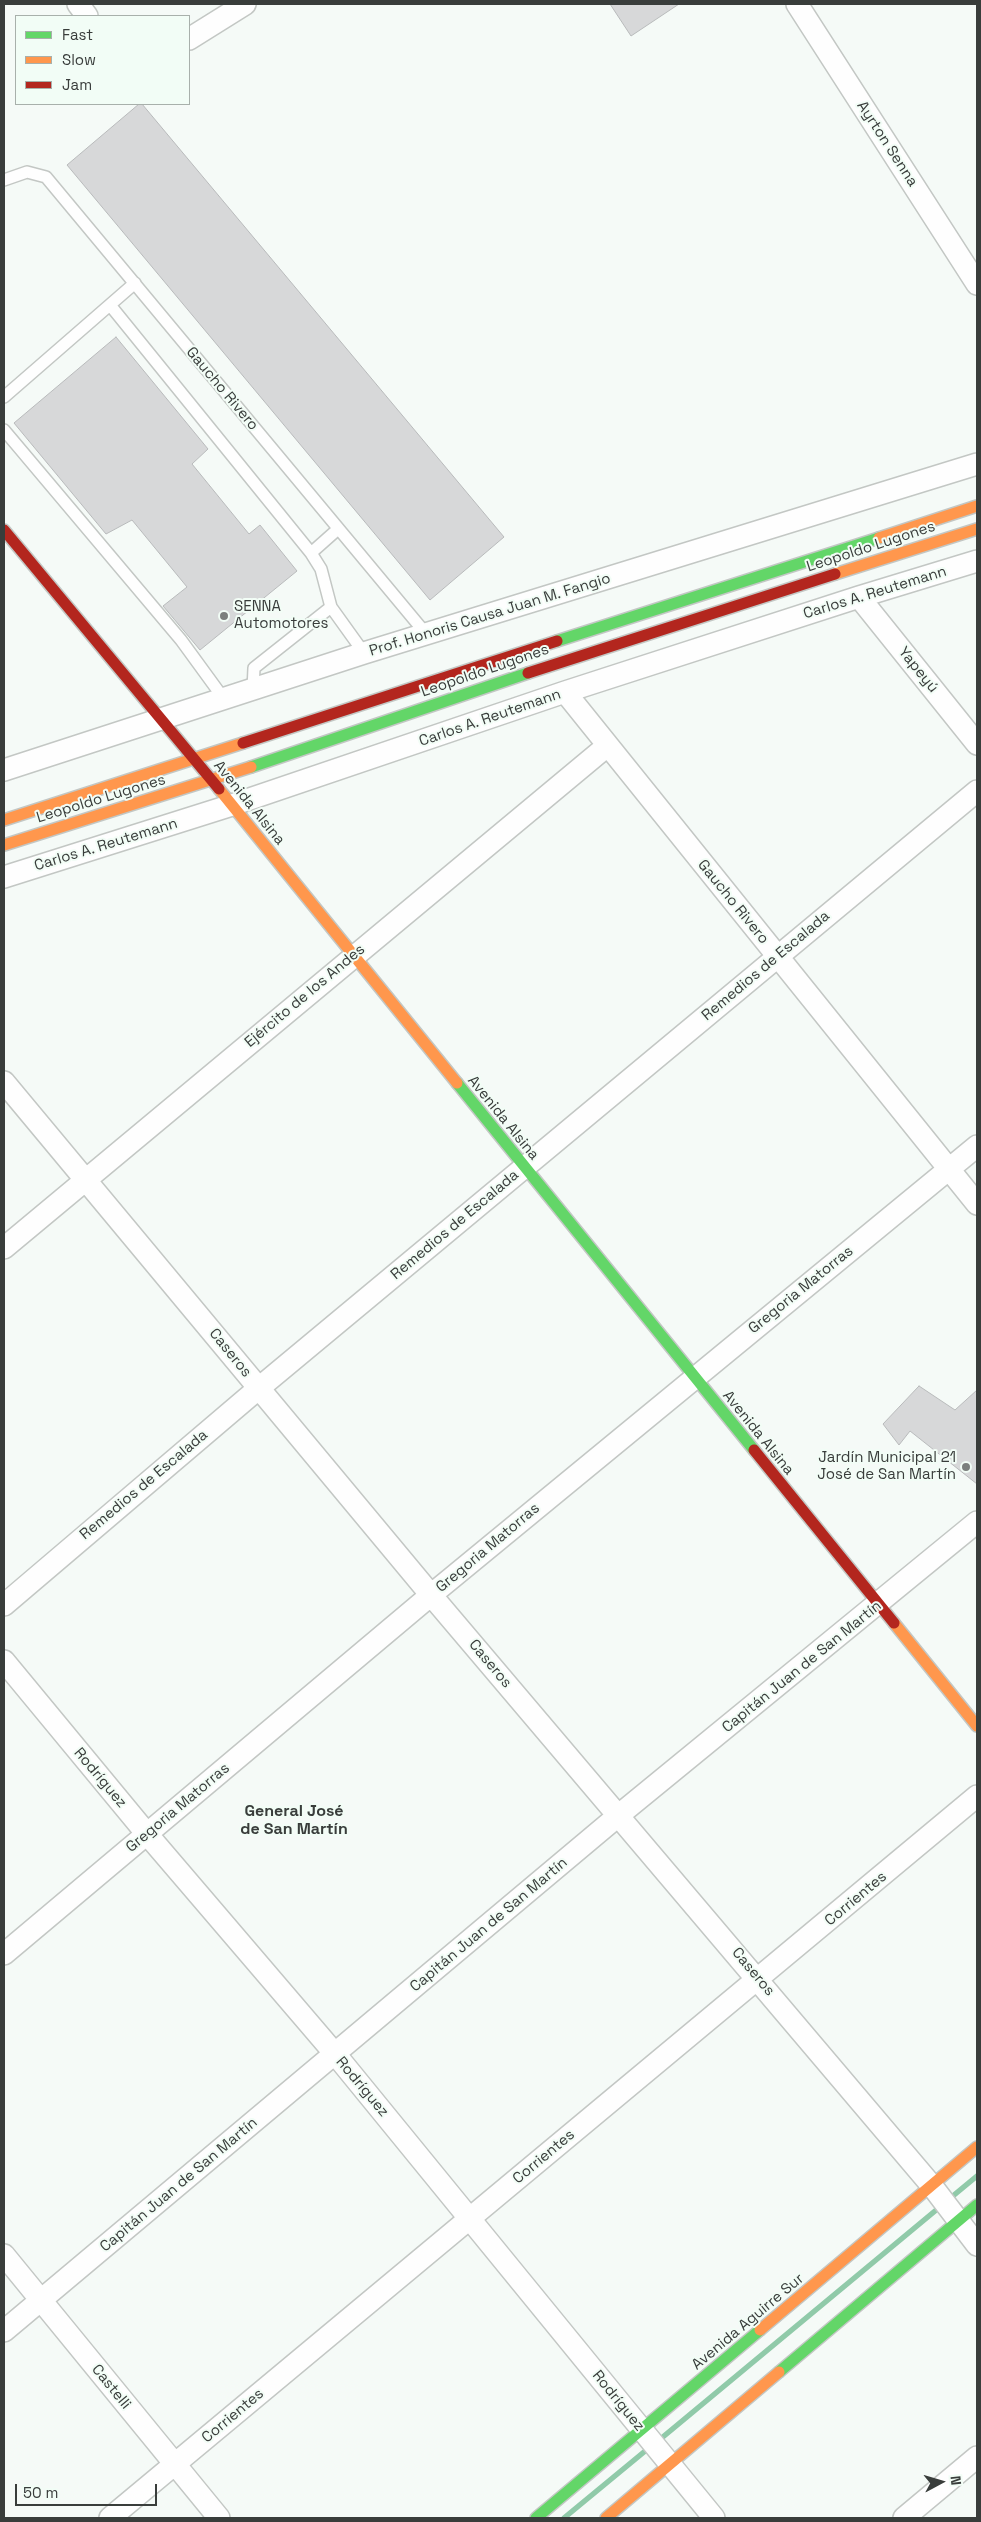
<!DOCTYPE html>
<html>
<head>
<meta charset="utf-8">
<style>
	body { margin:0 }
	#map { position:relative; width:981px; height:2522px; overflow:hidden; background:#f5faf7; font-family:"Space Grotesk",sans-serif }
	canvas { display:block }
	.frame { position:absolute; inset:0; border:5px solid #393d3b; pointer-events:none }
	.legend { position:absolute; left:15px; top:15px; width:175px; height:90px; box-sizing:border-box; background:#f2fdf6; border:1px solid #a8b0ab; margin:0; padding:6px 9px; list-style:none; font-size:15px; color:#393d3b }
	.legend li { display:flex; align-items:center; gap:10px; height:25px }
	.legend b { width:25px; border:1px solid #a8b0ab }
	.north { position:absolute; left:916px; top:2457px; width:50px; height:50px; -webkit-text-stroke:4px #f2fdf6; paint-order:stroke; rotate:84deg; font-size:14px; font-weight:700; line-height:20px; text-align:center; color:#393d3b }
	.north::after { content:''; display:block; margin:auto; width:18px; height:22px; background:#393d3b; clip-path:polygon(50% 0,100% 100%,50% 72%,0 100%) }
	.scale { position:absolute; left:15px; top:2484px; width:142px; height:22px; box-sizing:border-box; border:2px solid #393d3b; border-top:0; padding-left:6px; font-size:15px; line-height:18px; white-space:nowrap; color:#393d3b; -webkit-text-stroke:4px #f2fdf6; paint-order:stroke }
</style>
</head>
<body>
<div id="map">
<canvas width="981" height="2522"></canvas>
<div class="frame"></div>
<ul class="legend">
<li><b style="height:6px;background:#63d668"></b>Fast</li>
<li><b style="height:6px;background:#ff974d"></b>Slow</li>
<li><b style="height:6px;background:#b3261e"></b>Jam</li>
</ul>
<div class="north">N</div>
<div class="scale">50 m</div>
</div>
<script>
const context = document.querySelector('canvas').getContext('2d');
context.lineJoin = 'round';
function shape(rows) {
  const path = new Path2D();
  for (const r of rows) {
    path.moveTo(r[0], r[1]);
    for (let i = 2; i < r.length; i += 2) path.lineTo(r[i], r[i + 1]);
  }
  return path;
}
function stroke(path, color, width, dash) {
  context.strokeStyle = color;
  context.lineWidth = width;
  context.lineCap = dash ? 'butt' : 'round';
  context.setLineDash(dash || []);
  context.stroke(path);
}
function fillPath(path, color) {
  context.fillStyle = color;
  context.fill(path, 'evenodd');
}
function label(font, color, halo, rows, align = 'center') {
  context.font = font + ' "Space Grotesk",sans-serif';
  context.lineWidth = 4;
  context.setLineDash([]);
  context.textBaseline = 'middle';
  context.strokeStyle = halo;
  context.fillStyle = color;
  for (const [text, x, y, turn = 0] of rows) {
    context.save();
    context.translate(x, y);
    context.rotate((+turn || 0) * Math.PI / 180);
    context.textAlign = isNaN(turn) ? turn : align;
    if (halo) context.strokeText(text, 0, 0);
    context.fillText(text, 0, 0);
    context.restore();
  }
}
stroke(shape([
	[948,2200,977,2176],
	[658,2441,941,2206],
	[564,2518,650,2447]
]), '#90caa9', 5.5);
const building = shape([
	[610,4,679,4,631,36,610,4],
	[139,104,142,104,504,537,430,600,67,165,139,104],
	[116,337,208,449,192,464,249,534,260,525,297,571,200,650,163,606,187,587,132,520,106,534,14,423,116,337],
	[919,1386,955,1410,977,1390,977,1484,910,1431,899,1445,883,1424,919,1386]
]);
fillPath(building, '#d7d8d9');
stroke(building, '#b8babb', 1);
const lane = shape([
	[4,180,27,172,46,177,427,635],
	[110,305,311,553,321,569,331,607,364,653],
	[4,397,135,283],
	[4,430,181,640,224,699],
	[311,553,338,529],
	[253,690,254,668,331,607]
]);
const street = shape([
	[78,4,87,16],
	[797,4,977,284],
	[189,39,245,4],
	[859,597,977,744],
	[565,692,977,1204],
	[4,770,364,653,977,464],
	[4,877,232,805,565,692,859,597,977,561],
	[4,1082,431,1595,932,2186,977,2245],
	[4,1248,607,746],
	[4,1605,259,1388,977,791],
	[4,1661,147,1834,336,2055,714,2518],
	[4,1954,431,1595,977,1146],
	[4,2255,219,2518],
	[4,2331,619,1815,977,1522],
	[110,2518,977,1796],
	[904,2518,977,2457]
]);
const fast = shape([
	[557,641,879,538],
	[251,767,528,673],
	[457,1083,754,1450],
	[779,2372,977,2205],
	[536,2518,760,2330]
]);
const slow = shape([
	[879,538,977,506],
	[835,574,977,529],
	[219,789,457,1083],
	[4,820,243,743],
	[4,845,251,767],
	[894,1623,977,1726],
	[760,2330,977,2147],
	[606,2518,779,2372]
]);
const jam = shape([
	[4,530,219,789],
	[528,673,835,574],
	[243,743,557,641],
	[754,1450,894,1623]
]);
stroke(lane, '#c3c7c4', 14);
stroke(street, '#c3c7c4', 24);
stroke(fast, '#c3c7c4', 14);
stroke(slow, '#c3c7c4', 14);
stroke(jam, '#c3c7c4', 14);
stroke(lane, '#fefefe', 11);
stroke(street, '#fefefe', 21);
stroke(fast, '#63d668', 11);
stroke(slow, '#ff974d', 11);
stroke(jam, '#b3261e', 11);
for (const [x, y, r, color] of [
	[224,616,5,"#7b7f7d"],
	[966,1467,5,"#7b7f7d"]
]) {
  const dot = new Path2D();
  dot.arc(x, y, r, 0, 2 * Math.PI);
  context.fillStyle = color;
  context.fill(dot);
  stroke(dot, '#f2fdf6', 2);
}
label('15px', '#393d3b', '#f2fdf6', [
	["Ayrton Senna",887,144,57],
	["Gaucho Rivero",222,389,50],
	["Leopoldo Lugones",871,547,-18],
	["Carlos A. Reutemann",875,593,-17],
	["Prof. Honoris Causa Juan M. Fangio",490,615,-17],
	["Yapeyú",918,670,51],
	["Leopoldo Lugones",485,671,-19],
	["Carlos A. Reutemann",490,718,-19],
	["Leopoldo Lugones",101,799,-17],
	["Avenida Alsina",249,803,51],
	["Carlos A. Reutemann",106,845,-17],
	["Gaucho Rivero",733,902,51],
	["Remedios de Escalada",766,966,-40],
	["Ejército de los Andes",305,996,-40],
	["Avenida Alsina",503,1118,51],
	["Remedios de Escalada",455,1225,-40],
	["Gregoria Matorras",801,1290,-39],
	["Caseros",230,1353,51],
	["Avenida Alsina",758,1433,51],
	["Remedios de Escalada",144,1485,-40],
	["Gregoria Matorras",488,1548,-40],
	["Caseros",490,1664,50],
	["Capitán Juan de San Martín",802,1667,-39],
	["Rodríguez",100,1778,50],
	["Gregoria Matorras",178,1808,-40],
	["Corrientes",856,1899,-40],
	["Capitán Juan de San Martín",489,1925,-40],
	["Caseros",753,1972,50],
	["Rodríguez",362,2087,50],
	["Corrientes",544,2157,-40],
	["Capitán Juan de San Martín",179,2185,-40],
	["Avenida Aguirre Sur",748,2322,-40],
	["Castelli",111,2387,51],
	["Rodríguez",618,2401,51],
	["Corrientes",233,2416,-40]
]);
label('15px', '#393d3b', '#f2fdf6', [
	["SENNA",234,607],
	["Automotores",234,624],
	["Jardín Municipal 21",956,1458,"right"],
	["José de San Martín",956,1475,"right"]
], 'left');
label('bold 16px', '#393d3b', '#f2fdf6', [
	["General José",294,1812],
	["de San Martín",294,1830]
]);
</script>
</body>
</html>
